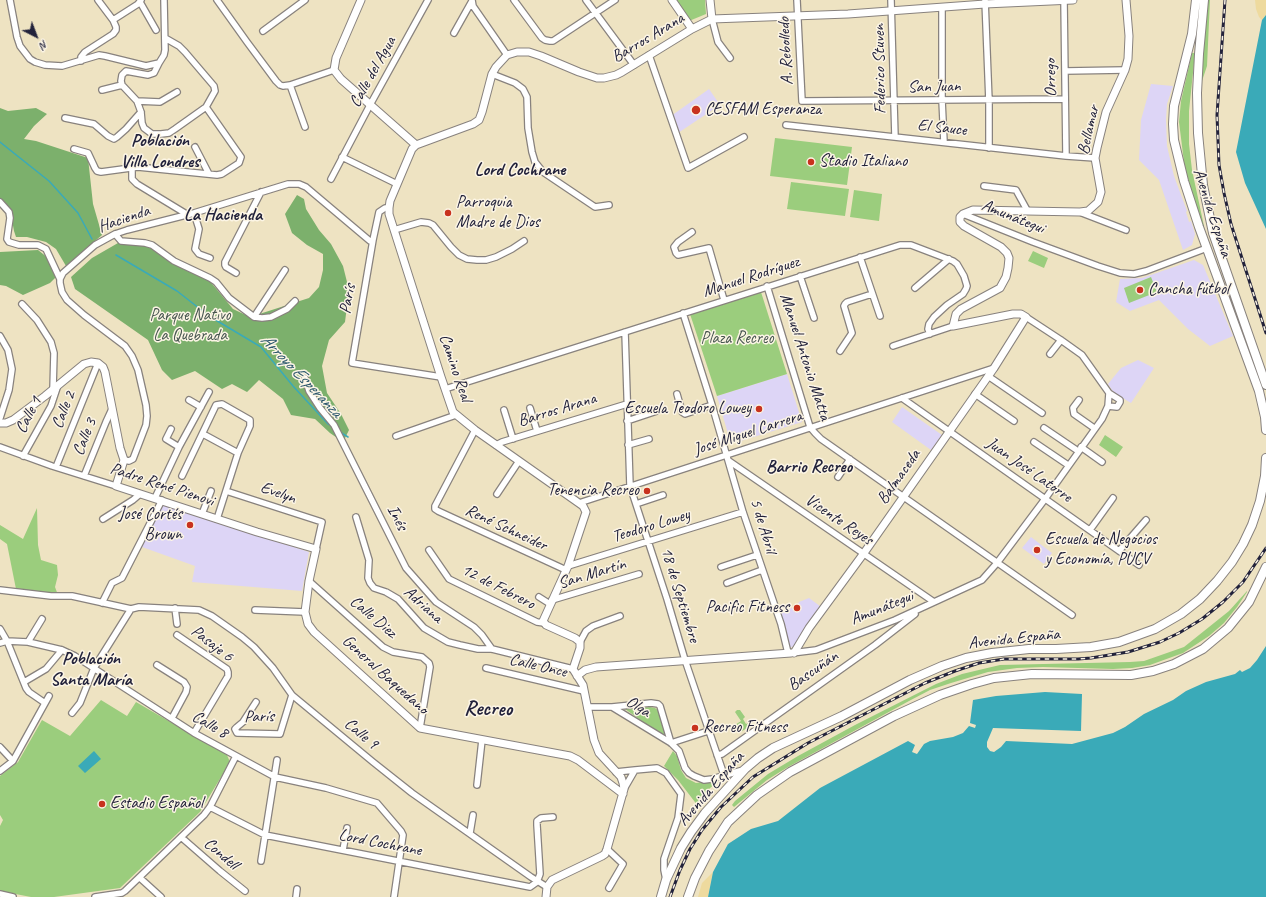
<!DOCTYPE html>
<html>
<head>
<meta charset="utf-8">
<style>
	body { margin:0 }
	#map { position:relative; width:1266px; height:897px; overflow:hidden; background:#eee3c2; font-family:Caveat,sans-serif }
	canvas { display:block }
	.north { position:absolute; left:16px; top:16px; width:40px; height:40px; -webkit-text-stroke:3px #fcf5e5; paint-order:stroke; rotate:138deg; font-size:11px; font-weight:700; line-height:16px; text-align:center; color:#22223b }
	.north::after { content:''; display:block; margin:auto; width:14px; height:18px; background:#22223b; clip-path:polygon(50% 0,100% 100%,50% 72%,0 100%) }
</style>
</head>
<body>
<div id="map">
<canvas width="1266" height="897"></canvas>
<div class="north">N</div>
</div>
<script>
const context = document.querySelector('canvas').getContext('2d');
context.lineJoin = 'round';
function fillPath(path, color) {
  context.fillStyle = color;
  context.fill(path, 'evenodd');
}
function shape(rows) {
  const path = new Path2D();
  for (const r of rows) {
    path.moveTo(r[0], r[1]);
    for (let i = 2; i < r.length; i += 2) path.lineTo(r[i], r[i + 1]);
  }
  return path;
}
function stroke(path, color, width, dash) {
  context.strokeStyle = color;
  context.lineWidth = width;
  context.lineCap = dash ? 'butt' : 'round';
  context.setLineDash(dash || []);
  context.stroke(path);
}
function label(font, color, halo, rows, align = 'center') {
  context.font = font + ' Caveat,sans-serif';
  context.lineWidth = 3;
  context.setLineDash([]);
  context.textBaseline = 'middle';
  context.strokeStyle = halo;
  context.fillStyle = color;
  for (const [text, x, y, turn = 0] of rows) {
    context.save();
    context.translate(x, y);
    context.rotate((+turn || 0) * Math.PI / 180);
    context.textAlign = isNaN(turn) ? turn : align;
    if (halo) context.strokeText(text, 0, 0);
    context.fillText(text, 0, 0);
    context.restore();
  }
}
fillPath(shape([
	[1151,84,1173,86,1167,104,1166,120,1167,146,1174,176,1187,211,1186,212,1189,222,1191,221,1195,234,1192,245,1183,250,1159,180,1139,160,1141,120],
	[709,89,720,105,678,133,671,116],
	[1194,260,1203,265,1233,336,1210,346,1188,329,1159,300,1130,311,1116,302,1120,279,1142,278],
	[1138,360,1154,368,1131,403,1114,393,1108,384,1121,368],
	[787,374,802,422,731,444,717,396],
	[902,407,942,435,931,450,892,422],
	[161,503,309,552,302,591,192,582,195,566,142,547],
	[1031,537,1052,553,1044,564,1022,548],
	[809,598,824,609,798,644,790,648,776,608,780,605,783,611,797,606,799,602]
]), '#ddd5f6');
fillPath(shape([
	[676,0,705,0,706,14,689,21],
	[1208,0,1210,0,1207,66,1202,81,1202,58],
	[1192,53,1195,53,1189,111,1189,144,1192,170,1204,226,1203,227,1185,170,1179,122,1181,101],
	[775,138,852,147,847,185,770,176],
	[791,182,849,189,845,216,787,209],
	[854,190,882,194,879,221,850,217],
	[1033,251,1048,258,1044,268,1028,261],
	[1151,277,1157,292,1129,303,1124,288],
	[761,292,787,374,717,396,690,314],
	[1105,435,1123,447,1116,457,1099,445],
	[37,508,38,545,41,560,57,565,58,575,55,587,58,595,16,589,7,544,0,539,0,525,23,539],
	[1247,591,1247,592,1237,607,1224,623,1209,636,1183,653,1150,665,1132,668,1113,669,1043,667,1017,668,988,672,951,683,930,690,909,701,788,767,767,780,734,807,732,805,735,801,768,774,798,756,855,725,936,684,962,674,1000,665,1130,662,1144,661,1184,647,1229,611],
	[101,700,127,716,136,702,227,755,230,762,200,812,120,888,54,897,31,897,0,891,0,826,3,820,0,815,0,776,18,762,42,720,70,736],
	[650,707,655,708,659,711,667,736,664,737,625,709],
	[737,710,740,710,745,717,743,719,746,724,751,722,752,725,739,733,735,725,741,721,735,712],
	[673,751,677,756,681,770,686,778,696,783,715,781,718,782,710,788,699,800,698,806,678,780,664,766]
]), '#9bcd7d');
fillPath(shape([
	[0,108,8,111,36,108,47,114,34,126,24,139,36,141,88,158,93,204,102,235,66,266,56,249,46,242,27,237,16,237,14,231,11,215,5,204,0,199],
	[297,195,304,199,306,209,319,230,331,244,343,266,349,290,345,322,329,340,322,366,327,393,341,414,349,430,343,442,330,433,315,419,291,415,283,399,259,380,247,392,232,384,222,389,195,371,172,380,162,370,148,340,75,289,71,277,92,258,118,243,135,239,154,243,178,266,209,280,233,309,250,317,309,298,319,287,323,270,323,254,307,245,292,233,285,214],
	[38,250,48,258,56,277,50,283,23,295,6,286,0,285,0,252]
]), '#7cb06c');
fillPath(shape([
	[1255,0,1266,0,1266,15,1262,20,1259,17,1256,9],
	[713,872,708,897,698,897,702,883]
]), '#eeda9e');
fillPath(shape([
	[1266,15,1266,229,1245,183,1236,152,1262,20],
	[1266,646,1266,897,708,897,713,872,728,844,751,829,778,821,820,788,908,741,915,745,912,752,917,754,924,744,930,741,953,737,963,733,969,726,975,728,976,725,970,723,973,700,996,696,1045,692,1082,694,1081,731,993,728,987,742,987,747,990,751,994,752,1001,747,1006,741,1072,744,1113,733,1125,727,1144,714,1173,700,1186,691,1206,682,1235,674,1240,670,1242,672,1250,668,1257,660],
	[94,751,101,759,85,773,78,766]
]), '#3aaab8');
stroke(shape([
	[0,142,49,181,78,213,92,239],
	[116,255,177,291,209,316,261,347,293,386,328,424,332,426],
	[340,432,348,437]
]), '#3aaab8', 1.5);
const street = shape([
	[10,0,17,37,20,46,30,59,35,62,45,65,62,66,99,55,105,56,146,66,159,63,164,55,165,50,164,0],
	[217,0,247,42,276,81,280,85,283,86,290,85,334,70],
	[472,0,473,6,507,55],
	[514,0,542,38,545,40,550,41,553,41,615,0],
	[586,0,634,65],
	[797,0,802,101,1065,99],
	[891,0,895,137],
	[985,0,989,101,989,148],
	[1064,0,1066,156],
	[140,2,156,30],
	[942,8,942,100,944,142],
	[712,19,718,42,730,58],
	[113,20,138,4,141,0],
	[263,31,305,0],
	[454,33,472,1],
	[649,55,688,168,744,137],
	[81,61,81,57,85,52,113,34,116,30,116,27,113,20,98,0],
	[159,63,154,73,148,75,126,71,122,75,121,81,122,85,137,101,141,112,142,123,144,128,152,134,161,134,169,133,175,129,206,107,215,91,214,86,185,52,179,46,165,38],
	[1065,71,1125,70],
	[492,74,515,83,523,89,527,97,528,128,532,152,535,162,543,172,595,207,609,205],
	[290,85,305,127],
	[102,90,122,85],
	[137,101,160,102,177,92],
	[65,118,94,124,108,136,114,139,117,137,126,129,141,112],
	[786,125,1066,156,1095,158],
	[195,147,209,174],
	[74,149,88,153,95,168,97,171,101,172,138,167,217,175,222,174,239,163,241,157,206,107],
	[342,157,397,184],
	[132,168,132,179,137,184,188,215],
	[331,179,370,105,428,0],
	[984,186,1016,190,1027,210],
	[0,202,9,212,10,218,7,239,9,242,19,245,38,245,46,249,60,279],
	[194,213,199,229,195,249,199,254,210,258],
	[1082,213,1126,230],
	[963,214,1033,242,1098,266,1120,273,1134,274,1146,271,1207,248],
	[394,230,421,222,429,223,433,225,451,247,459,255,467,259,477,260,486,260,496,257,512,249,524,241],
	[692,232,678,242,674,247,676,253,678,255,709,248,724,300],
	[115,234,121,241,145,243,152,245,174,261,210,278,216,282,229,298,254,317,262,318,271,317,287,309,295,301],
	[373,240,352,363,441,377],
	[860,257,880,316],
	[236,273,226,267,225,265,225,262,261,192],
	[800,276,814,318],
	[767,286,810,427,815,433,821,439,1072,615],
	[915,288,949,259],
	[22,304,37,320,51,342,54,353,53,389],
	[683,313,712,405,743,512,781,624,788,653],
	[254,317,285,270],
	[625,332,630,486,667,599,685,660,724,775],
	[0,336,8,350,12,369,9,390,0,418],
	[893,346,953,326],
	[840,351,852,333,844,306,845,304,847,302,872,294],
	[1050,354,1061,340],
	[988,376,1042,413],
	[305,378,309,391,320,408,334,425,406,568,436,602,474,627,482,635,492,649],
	[445,389,900,245,911,245,953,261,957,264,964,276,967,286,966,289,963,294,947,305,934,317,929,324,928,329,930,334],
	[677,394,682,412,685,414,712,405],
	[975,394,1014,421],
	[902,398,1139,565],
	[189,400,201,407],
	[1079,400,1073,408,1074,414,1094,428],
	[1108,406,1117,407,1120,402,1120,400,1109,393],
	[530,408,537,431],
	[504,410,513,439],
	[627,421,657,411],
	[1044,428,1078,451],
	[171,429,166,439,179,447],
	[475,430,435,506,435,509,438,511,566,570],
	[203,434,238,453],
	[396,436,456,415],
	[1034,442,1068,465],
	[496,445,502,442,627,404],
	[628,445,649,439],
	[0,447,52,466,116,486],
	[1081,447,1102,462],
	[23,456,51,406,58,385],
	[124,460,129,461,133,459,146,425,147,416,146,405,138,370,132,356,125,346,84,315,67,300,62,292,60,283,60,279,63,273,95,245,115,234,127,230,194,213,288,184,299,184,306,187,370,241,373,240,379,212,385,208,389,208],
	[729,461,934,602],
	[56,467,98,363],
	[84,476,106,422,112,409],
	[182,476,216,405,222,404,250,420,250,426,238,453,217,519],
	[838,477,850,459],
	[226,491,322,522,316,549],
	[497,494,519,461],
	[155,498,179,447,209,392],
	[579,503,994,368],
	[636,504,663,495],
	[202,514,211,491],
	[356,517,369,560,368,578,370,583,374,588,386,592,398,599,424,628,448,642,460,645,478,649,492,649,573,669],
	[103,519,133,500,140,494],
	[1090,530,1113,498],
	[429,550,449,579,537,622,544,623],
	[1119,551,1146,520],
	[568,566,743,512],
	[721,567,757,555],
	[309,581,383,647,393,652,422,657,429,663,430,667,420,728],
	[727,583,762,570],
	[0,590,51,596,72,596,131,609],
	[539,597,550,604],
	[552,600,639,574],
	[102,603,112,583,122,578,162,500],
	[175,608,177,624],
	[255,610,305,612],
	[0,629,7,641,26,688,29,692,45,703],
	[177,635,227,669,228,672,228,676,194,733],
	[28,642,42,619],
	[580,642,586,631,593,626,620,616],
	[0,643,7,641,28,642,62,650,75,656,194,733,275,777,326,788,377,803,401,831,403,835,394,897],
	[792,653,816,650,895,620,982,580,997,563,1045,499,1102,419,1108,406,1109,393,1082,355,1061,340,1026,317],
	[157,665,184,682,187,687,186,692,172,718],
	[486,668,584,691],
	[24,682,46,669,62,650],
	[256,702,243,722,237,727,235,729,237,733,280,734,292,695],
	[587,707,612,707,671,743,679,751,685,768,689,773,694,776,704,780,712,779,743,770],
	[612,707,651,703,658,704,660,706,671,743,708,731],
	[72,713,80,703,94,668,131,609,139,607,199,610,212,616,242,637,254,647,273,668,292,695,373,762,412,793,531,877,547,887],
	[0,747,13,761],
	[717,755,722,754,875,645,915,614],
	[0,771,13,761,49,696],
	[616,772,635,770],
	[477,785,482,740],
	[624,789,635,770,657,768,666,773,681,794,678,818,664,859,664,870,666,880],
	[210,807,265,835,530,887,537,882,540,874,537,825,537,821,541,818,553,817],
	[470,833,473,815],
	[181,837,220,871,245,891],
	[607,849,623,864,609,888],
	[343,850,347,828],
	[261,861,277,760],
	[140,878,161,897],
	[0,894,13,897],
	[95,897,122,893,125,891,204,815,210,807,236,756],
	[296,897,297,889]
]);
const secondary = shape([
	[361,0,336,58,334,70,341,79,416,145],
	[672,0,692,29],
	[710,0,712,19],
	[0,423,6,423,13,420,45,396,84,364,91,362,98,363,103,367,105,372,120,448,124,460,116,486,257,532,316,549,309,581,305,612,308,624,314,632,420,728,570,756,578,760,623,794],
	[794,653,809,628,864,553,994,368,1026,317,1021,314,1013,314,953,326,956,314,961,309,1000,288,1006,277,1008,268,1009,258,1007,253,1001,247,964,226,960,222,960,217,963,214,973,210,1080,212,1088,211,1098,202,1101,192,1095,158,1097,148,1106,112,1125,70,1128,59,1129,36,1126,0],
	[577,676,585,670,596,667,791,653],
	[546,897,547,887,552,880,602,856,605,854,607,849,624,789,623,783,621,777,599,753,594,740,583,685,573,669,580,648,580,642,575,638,546,625,543,621,568,566,586,512,583,506,475,430,453,412,441,377,389,214,389,208,390,201,412,149,416,145,473,124,479,120,482,112,492,74,496,67,507,55,517,52,529,52,541,56,579,72,597,78,604,78,616,75,622,72,692,29,712,19,848,14,985,4,1073,0]
]);
const primary = shape([
	[1196,0,1192,34,1174,106,1173,124,1174,140,1184,181,1199,227,1259,391,1265,417,1266,430],
	[1204,0,1199,54,1197,93,1198,133,1203,185,1213,233,1266,385],
	[661,897,666,880,681,848,691,832,705,813,745,769,758,758,773,748,842,716,910,680,942,666,966,658,992,653,1029,649,1056,649,1091,647,1119,642,1155,629,1181,614,1200,599,1217,581,1232,562,1243,544,1252,525,1260,501,1265,476,1266,458],
	[688,897,695,878,709,851,728,822,757,795,790,772,894,716,940,695,972,684,994,678,1032,674,1131,675,1153,671,1174,664,1203,649,1228,628,1249,602,1266,567]
]);
stroke(street, '#88827e', 8);
stroke(secondary, '#88827e', 9);
stroke(primary, '#88827e', 10);
stroke(street, '#fff', 5.5);
stroke(secondary, '#fff', 7);
stroke(primary, '#fff', 8);
const rail = shape([
	[1225,0,1217,115,1219,165,1224,193,1231,224,1266,333],
	[670,897,680,870,690,849,702,830,721,807,753,777,808,743,925,683,955,671,979,663,1004,659,1078,659,1091,658,1128,652,1160,642,1179,633,1202,619,1223,602,1243,582,1266,548]
]);
stroke(rail, '#22223b', 3);
stroke(rail, '#fcf5e5', 1.5, [4.5]);
for (const [x, y, r, color] of [
	[696,110,5,"#c8321e"],
	[811,162,4,"#c8321e"],
	[448,213,4,"#c8321e"],
	[1140,290,4,"#c8321e"],
	[759,409,4,"#c8321e"],
	[647,491,4,"#c8321e"],
	[190,525,4,"#c8321e"],
	[1037,550,4,"#c8321e"],
	[797,608,4,"#c8321e"],
	[695,728,4,"#c8321e"],
	[102,804,4,"#c8321e"]
]) {
  const dot = new Path2D();
  dot.arc(x, y, r, 0, 2 * Math.PI);
  context.fillStyle = color;
  context.fill(dot);
  stroke(dot, '#fcf5e5', 1.5);
}
label('17px', '#22223b', '#fcf5e5', [
	["Barros Arana",648,38,-31],
	["A. Rebolledo",786,51,-93],
	["Federico Stuven",880,69,-91],
	["Calle del Agua",373,72,-61],
	["Orrego",1051,78,-91],
	["San Juan",934,87,-1],
	["El Sauce",942,128,6],
	["Bellamar",1089,130,-77],
	["Avenida España",1212,213,72],
	["Amunátegui",1013,217,22],
	["Hacienda",124,219,-19],
	["Manuel Rodríguez",751,277,-18],
	["París",348,299,-80],
	["Manuel Antonio Matta",805,357,72],
	["Camino Real",455,368,71],
	["Calle 2",64,410,-68],
	["Barros Arana",557,410,-17],
	["Calle 1",29,415,-63],
	["José Miguel Carrera",748,433,-18],
	["Calle 3",85,437,-68],
	["Juan José Latorre",1029,470,35],
	["Balmaceda",899,477,-55],
	["Padre René Pienovi",162,485,18],
	["Evelyn",278,493,19],
	["Inés",397,518,63],
	["Vicente Reyes",839,520,34],
	["Teodoro Lowey",651,526,-17],
	["5 de Abril",763,526,73],
	["René Schneider",506,528,25],
	["San Martín",592,574,-17],
	["12 de Febrero",498,587,27],
	["18 de Septiembre",680,595,73],
	["Adriana",423,605,42],
	["Amunátegui",882,608,-22],
	["Calle Diez",373,617,40],
	["Avenida España",1014,639,-6],
	["Pasaje 6",212,644,38],
	["Calle Once",538,666,13],
	["Bascuñán",813,671,-35],
	["General Baquedano",385,675,42],
	["Olga",638,707,31],
	["París",259,717,-1],
	["Calle 8",210,725,30],
	["Calle 9",361,734,40],
	["Avenida España",711,789,-49],
	["Lord Cochrane",380,843,11],
	["Condell",221,854,40]
]);
label('17px', '#22223b', '#fcf5e5', [
	["CESFAM Esperanza",705,110],
	["Stadio Italiano",819,162],
	["Parroquia",456,203],
	["Madre de Dios",456,223],
	["Cancha fútbol",1148,290],
	["Escuela Teodoro Lowey",751,409,"right"],
	["Tenencia Recreo",639,491,"right"],
	["José Cortés",182,515,"right"],
	["Brown",182,535,"right"],
	["Escuela de Negocios",1045,540],
	["y Economía, PUCV",1045,560],
	["Pacific Fitness",789,608,"right"],
	["Recreo Fitness",703,728],
	["Estadio Español",110,804]
], 'left');
label('17px', '#46554f', '#fcf5e5', [
	["Parque Nativo",190,316],
	["La Quebrada",190,336],
	["Plaza Recreo",737,339]
]);
label('bold 18px', '#22223b', '#fcf5e5', [
	["Población",160,141],
	["Villa Londres",160,162],
	["Lord Cochrane",520,170],
	["La Hacienda",223,215],
	["Barrio Recreo",809,467],
	["Población",91,659],
	["Santa María",91,680]
]);
label('italic 18px', '#2c586d', '#fcf5e5', [
	["Arroyo Esperanza",301,376,46]
]);
label('bold 21px', '#22223b', '#fcf5e5', [
	["Recreo",488,709]
]);
</script>
</body>
</html>
